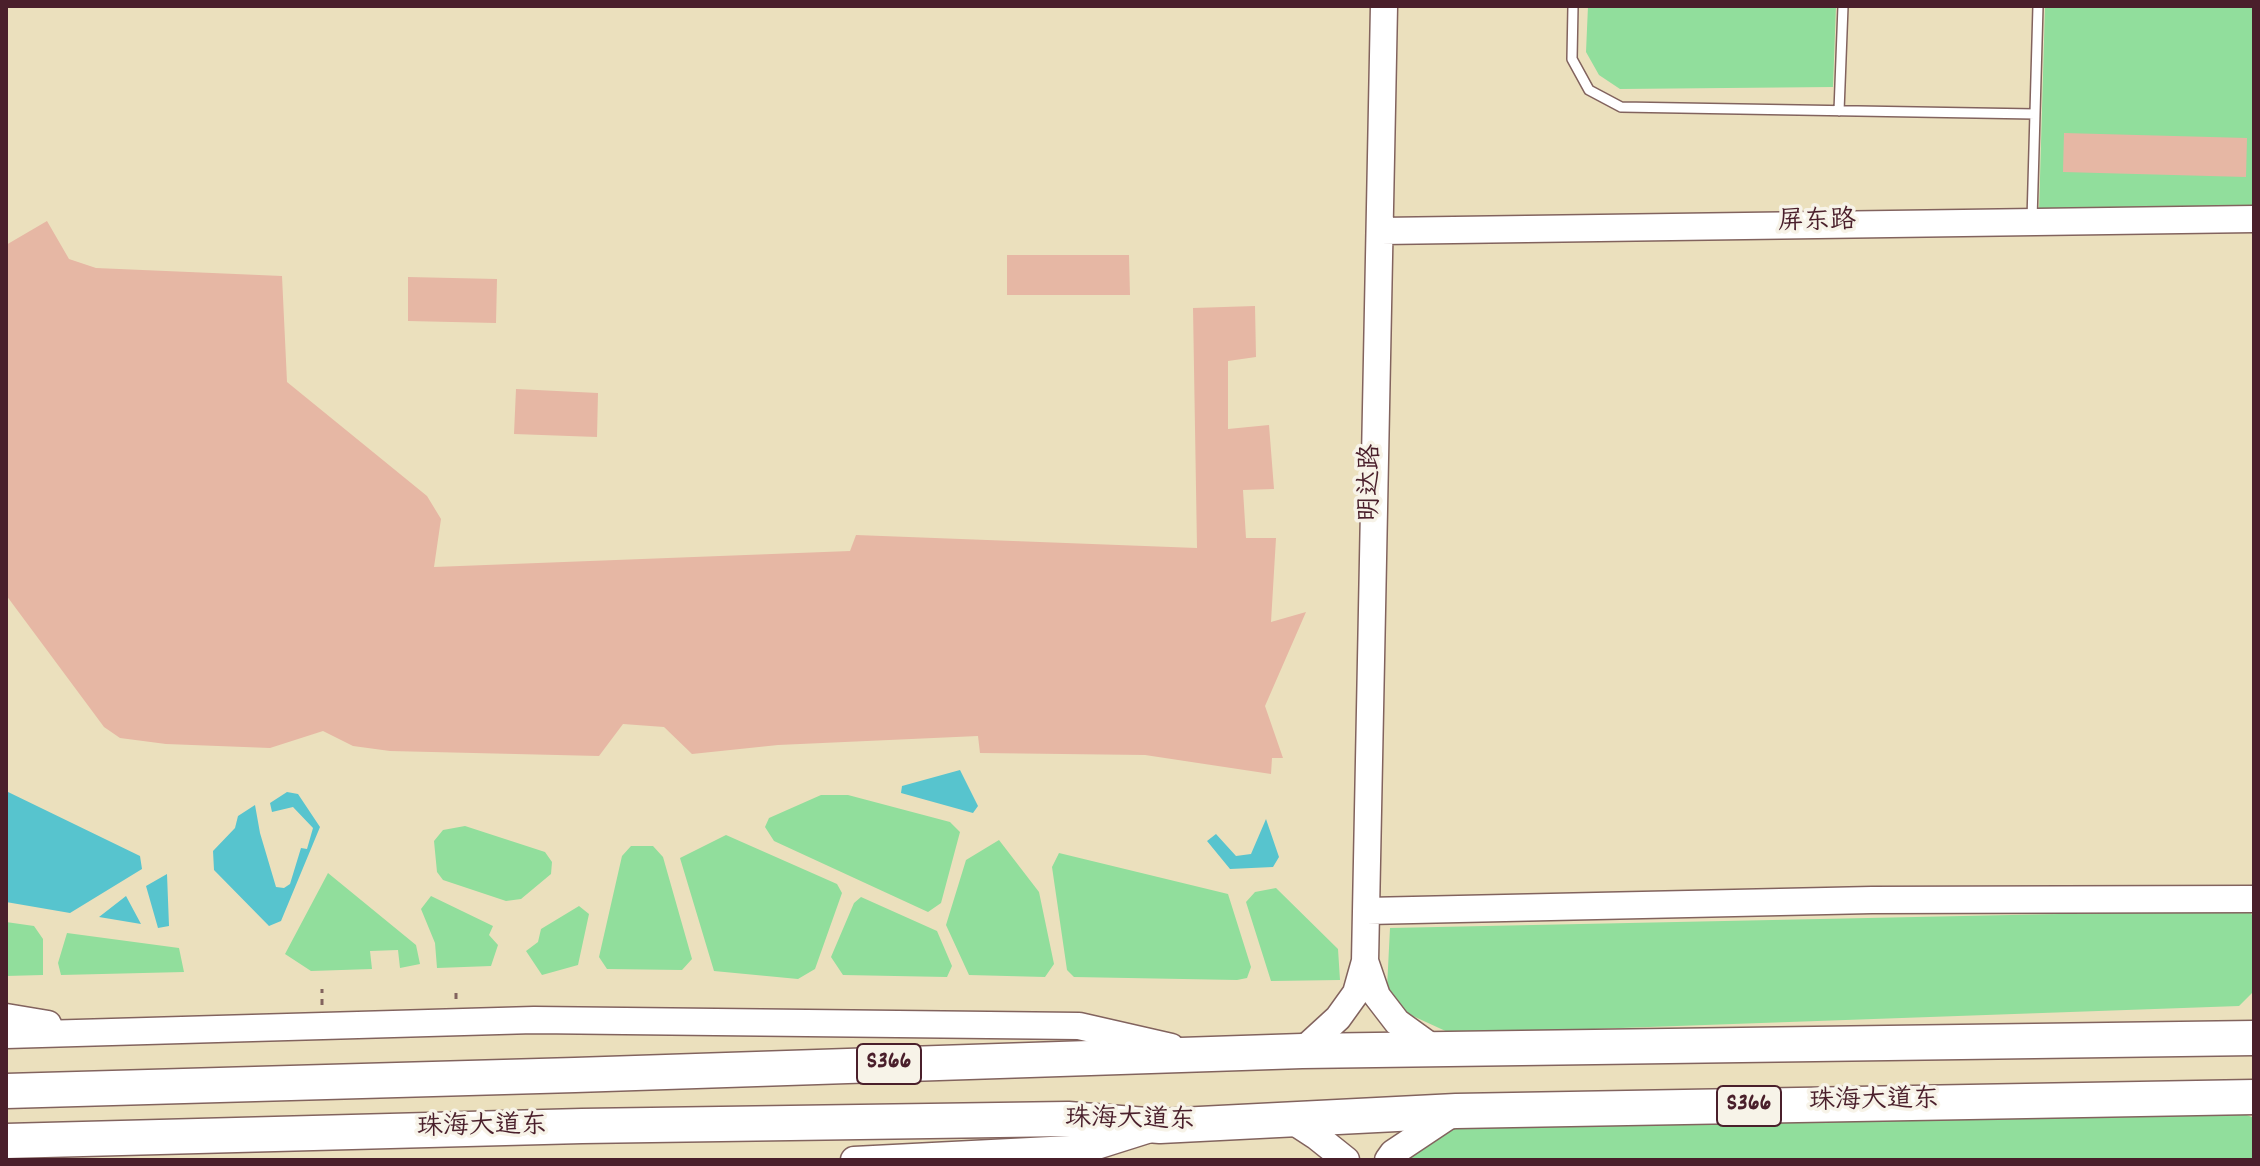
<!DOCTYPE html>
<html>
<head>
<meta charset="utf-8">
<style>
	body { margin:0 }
	#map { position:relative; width:2260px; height:1166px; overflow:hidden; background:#ebe0bd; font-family:Dekko,sans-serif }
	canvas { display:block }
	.frame { position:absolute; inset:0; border:8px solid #4a1f2b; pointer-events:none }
</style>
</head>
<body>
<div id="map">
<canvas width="2260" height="1166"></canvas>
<div class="frame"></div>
</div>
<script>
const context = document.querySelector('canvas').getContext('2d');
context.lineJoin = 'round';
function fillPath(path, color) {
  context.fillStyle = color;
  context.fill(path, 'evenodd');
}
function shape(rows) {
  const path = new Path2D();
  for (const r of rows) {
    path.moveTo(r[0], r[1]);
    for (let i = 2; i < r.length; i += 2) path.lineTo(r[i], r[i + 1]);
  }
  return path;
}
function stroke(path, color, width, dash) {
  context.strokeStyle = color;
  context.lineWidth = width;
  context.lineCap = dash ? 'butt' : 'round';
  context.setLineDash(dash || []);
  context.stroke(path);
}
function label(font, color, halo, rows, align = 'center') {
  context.font = font + ' Dekko,"LXGW WenKai TC",sans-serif';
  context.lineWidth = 7;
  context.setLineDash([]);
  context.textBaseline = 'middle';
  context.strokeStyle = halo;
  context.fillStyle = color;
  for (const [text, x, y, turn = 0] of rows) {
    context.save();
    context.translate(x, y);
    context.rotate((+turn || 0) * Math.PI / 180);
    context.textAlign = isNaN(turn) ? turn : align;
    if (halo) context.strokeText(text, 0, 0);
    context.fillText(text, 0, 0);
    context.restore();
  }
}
fillPath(shape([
	[1588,6,1836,6,1833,87,1620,89,1599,75,1586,52],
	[2045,6,2254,6,2254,211,2039,212],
	[821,795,848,795,950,822,960,832,941,903,928,912,774,841,765,827,769,818],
	[465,826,545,852,552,862,551,874,521,899,506,901,443,880,437,872,434,841,443,830],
	[726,835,837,884,842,893,815,969,798,979,714,971,680,858],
	[999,840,1039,892,1054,964,1045,977,969,975,946,925,966,860],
	[631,846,653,846,663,857,692,959,682,970,607,969,599,957,622,856],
	[1059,853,1228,894,1251,967,1247,978,1237,980,1074,977,1067,970,1052,867],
	[328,873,416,945,420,964,400,968,398,950,370,951,372,969,311,971,285,954],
	[1276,888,1338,949,1340,980,1271,981,1246,902,1255,892],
	[431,896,493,926,489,935,498,945,491,966,437,968,435,943,421,909],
	[861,897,937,931,952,966,947,977,843,975,831,957,854,903],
	[579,906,589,914,578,965,542,975,526,951,538,942,541,929],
	[2250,910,2254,921,2254,991,2239,1006,1452,1034,1402,1011,1387,988,1390,928],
	[6,922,34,926,43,939,43,975,6,976],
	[67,933,179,948,184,972,61,975,58,963],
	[2242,1113,2254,1118,2254,1160,1396,1160,1458,1116]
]), '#91de9c');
fillPath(shape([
	[960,770,978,806,973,813,901,793,902,786],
	[6,791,140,856,142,869,70,913,6,902],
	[287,792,298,794,320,827,281,921,269,926,214,870,213,851,235,828,238,816,255,805,260,833,276,887,284,888,290,884,301,848,307,849,313,828,293,807,272,812,270,803],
	[1266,819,1279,857,1273,867,1230,869,1207,841,1216,834,1236,856,1251,854],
	[167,874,169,926,158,928,146,886],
	[126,896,141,924,99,917]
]), '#57c4ce');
fillPath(shape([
	[2064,133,2247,138,2246,177,2063,172],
	[47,221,69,259,96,268,282,276,287,382,427,496,441,519,434,567,850,551,856,535,1197,548,1193,308,1255,306,1256,357,1228,361,1228,429,1269,425,1274,489,1243,490,1246,538,1276,538,1271,622,1306,612,1265,706,1283,758,1272,758,1271,774,1145,755,980,753,978,736,778,745,692,754,664,727,623,724,599,756,390,751,353,746,323,731,270,748,166,744,120,738,104,727,6,595,6,245],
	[1007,255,1129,255,1130,295,1007,295],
	[408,277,497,279,496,323,408,321],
	[516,389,598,393,597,437,514,434]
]), '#e6b7a4');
const lane = shape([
	[1573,6,1572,59,1589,90,1621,107,2035,114],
	[1839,111,1843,6],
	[2032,220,2038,6]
]);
const secondary = shape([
	[1381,231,2254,219],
	[1367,911,1872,900,2254,899],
	[1365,961,1377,996,1397,1022,1433,1048],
	[6,1017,48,1024],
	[6,1035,534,1020,1079,1026,1171,1047],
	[1302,1051,1338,1018,1356,993,1365,961,1384,6],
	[1290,1119,1316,1136,1346,1160],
	[854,1160,1090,1148,1147,1130],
	[1388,1160,1393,1153,1456,1111]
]);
const highway = shape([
	[6,1091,575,1075,1302,1051,2254,1038],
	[6,1141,582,1126,1068,1119,1160,1126,1456,1111,2254,1097]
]);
stroke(lane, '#82635e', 12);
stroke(secondary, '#82635e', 29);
stroke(highway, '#82635e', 37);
stroke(shape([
	[456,999,456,987],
	[322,1005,322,989]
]), '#82635e', 3, [6, 6]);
stroke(lane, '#fff', 9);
stroke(secondary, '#fff', 26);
stroke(highway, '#fff', 34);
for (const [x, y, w] of [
	[889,1064,64],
	[1749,1106,64]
]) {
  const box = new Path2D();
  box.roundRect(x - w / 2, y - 20, w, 40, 6);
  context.fillStyle = '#f7f3e8';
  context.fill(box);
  stroke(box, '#4a1f2b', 2);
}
label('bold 24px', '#4a1f2b', null, [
	["S366",889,1064],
	["S366",1749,1106]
]);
label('26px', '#4a1f2b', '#f7f3e8', [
	["屏东路",1817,224,-1],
	["明达路",1373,483,-89],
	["珠海大道东",1874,1103,-1],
	["珠海大道东",1130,1122,1],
	["珠海大道东",482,1129,-1]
]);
</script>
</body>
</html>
